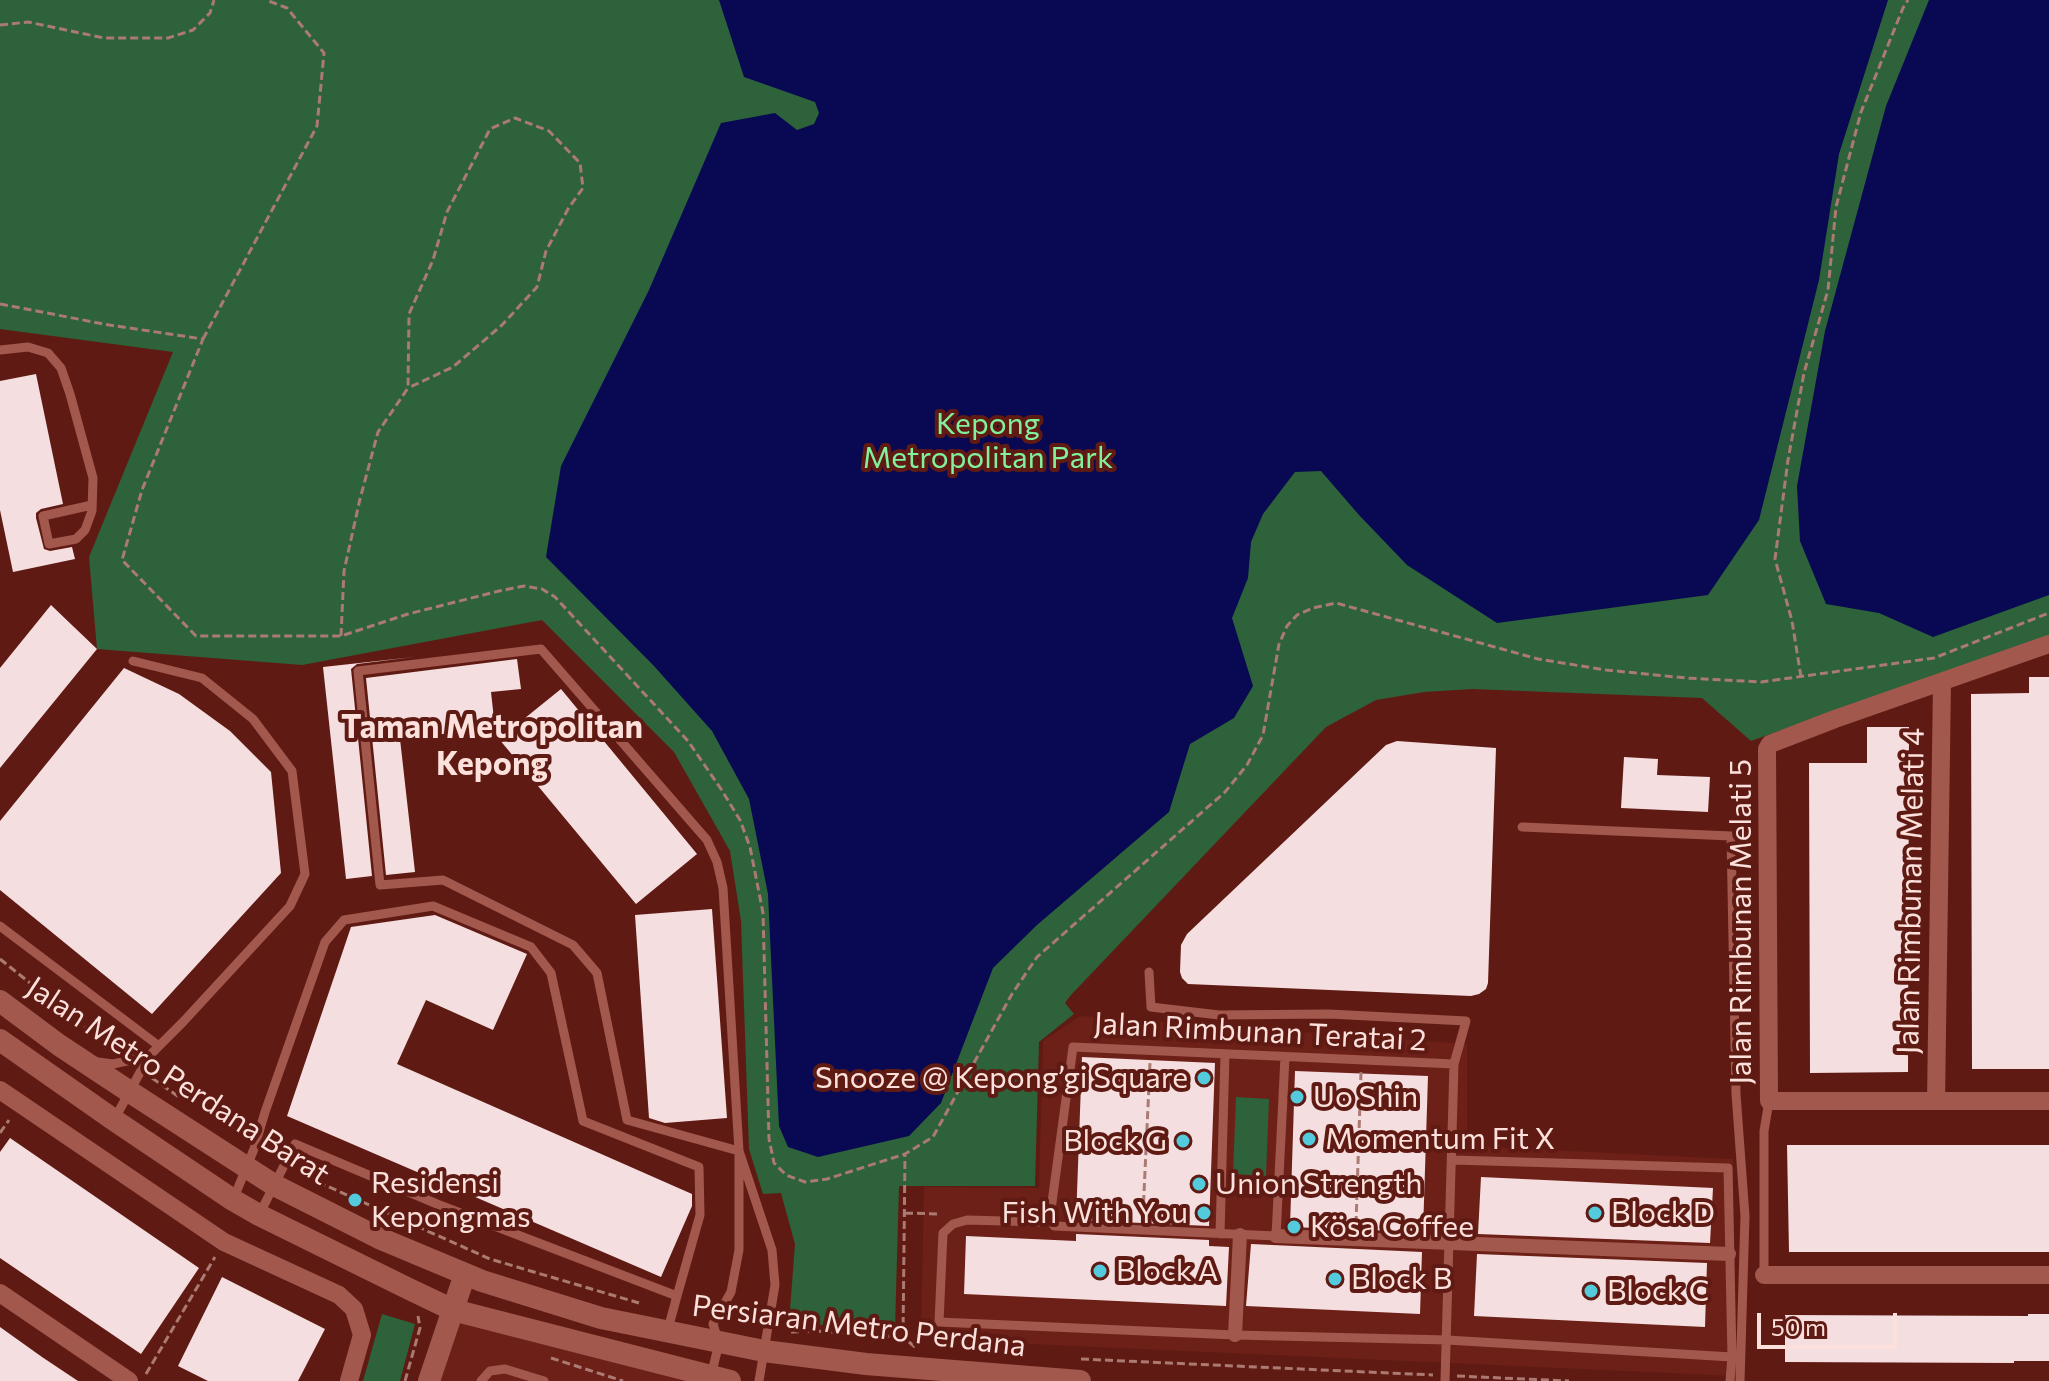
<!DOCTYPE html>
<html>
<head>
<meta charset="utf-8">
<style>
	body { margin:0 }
	#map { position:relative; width:2049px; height:1381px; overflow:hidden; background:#5f1b13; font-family:Commissioner,sans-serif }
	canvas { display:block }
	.scale { position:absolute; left:1757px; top:1313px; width:140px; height:36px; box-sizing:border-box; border:4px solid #fbe0db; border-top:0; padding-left:10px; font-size:24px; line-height:28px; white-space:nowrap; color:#fbe0db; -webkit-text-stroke:6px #5f1b13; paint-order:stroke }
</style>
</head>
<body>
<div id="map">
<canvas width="2049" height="1381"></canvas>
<div class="scale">50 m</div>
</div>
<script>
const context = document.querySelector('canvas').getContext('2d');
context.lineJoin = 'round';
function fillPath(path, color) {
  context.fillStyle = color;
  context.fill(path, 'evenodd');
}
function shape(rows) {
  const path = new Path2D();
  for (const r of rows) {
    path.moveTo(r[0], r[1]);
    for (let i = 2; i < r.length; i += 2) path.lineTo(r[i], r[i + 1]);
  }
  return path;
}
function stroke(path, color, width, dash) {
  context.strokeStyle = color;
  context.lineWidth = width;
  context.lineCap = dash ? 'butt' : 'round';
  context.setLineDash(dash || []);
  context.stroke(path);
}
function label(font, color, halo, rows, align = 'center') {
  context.font = font + ' Commissioner,sans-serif';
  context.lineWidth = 8;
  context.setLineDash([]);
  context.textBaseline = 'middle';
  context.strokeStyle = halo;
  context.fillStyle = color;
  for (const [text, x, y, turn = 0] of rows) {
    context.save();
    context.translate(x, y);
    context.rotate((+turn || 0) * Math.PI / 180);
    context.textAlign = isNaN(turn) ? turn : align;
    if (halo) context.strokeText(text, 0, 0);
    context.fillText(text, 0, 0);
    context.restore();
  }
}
fillPath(shape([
	[1080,1016,1467,1044,1467,1146,1733,1159,1736,1376,921,1339,924,1187,1039,1188,1043,1041],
	[459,1322,685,1381,440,1381]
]), '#6d2017');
fillPath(shape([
	[0,0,2049,0,2049,636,1751,741,1702,698,1472,689,1424,692,1376,700,1326,727,1070,996,1065,1003,1074,1014,1039,1042,1035,1186,899,1186,895,1329,789,1323,795,1244,781,1193,763,1194,749,1149,741,921,730,851,674,752,542,620,302,665,97,649,89,557,173,352,0,329],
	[1236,1097,1269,1099,1266,1176,1233,1174],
	[382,1314,415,1324,400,1381,363,1381]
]), '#2d623a');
fillPath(shape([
	[719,0,1888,0,1839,154,1819,280,1759,520,1708,595,1497,623,1407,565,1359,515,1321,471,1295,472,1263,514,1251,542,1248,578,1232,618,1253,686,1234,718,1190,744,1169,812,1037,925,993,968,941,1103,909,1136,818,1157,788,1147,779,1126,768,894,749,799,712,731,654,666,546,557,561,466,649,290,721,123,775,113,797,130,814,124,819,113,815,102,744,77],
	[1929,0,2049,0,2049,595,1933,637,1879,613,1826,604,1800,541,1797,486,1825,331,1886,106]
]), '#090852');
fillPath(shape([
	[36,374,63,504,41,509,36,513,36,518,44,549,50,551,72,547,75,559,13,572,0,510,0,381],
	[51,605,97,649,0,768,0,668],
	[414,657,357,664,351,669,372,876,346,879,323,667],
	[517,659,521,689,491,692,495,728,400,739,415,872,386,875,366,678],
	[124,668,179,694,230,731,271,772,281,873,152,1014,0,890,0,821],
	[2029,677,2049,677,2049,1069,1972,1069,1971,694,2029,693],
	[561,689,697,854,636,904,499,739],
	[1867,727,1909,727,1908,1072,1810,1073,1809,763,1867,763],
	[1397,741,1496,748,1488,983,1486,989,1479,994,1471,996,1188,984,1182,978,1180,972,1181,945,1187,934,1386,745],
	[1624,757,1658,759,1657,775,1710,777,1708,812,1621,808],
	[712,909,727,1118,665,1123,649,1118,635,915],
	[435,915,527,954,493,1030,426,1000,397,1064,692,1194,692,1206,661,1277,287,1116,351,927],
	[1082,1057,1215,1063,1209,1226,1076,1220],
	[1295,1071,1428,1076,1423,1232,1290,1227],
	[10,1138,199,1268,141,1354,0,1258,0,1152],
	[1787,1145,2049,1145,2049,1252,1789,1252],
	[1481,1177,1713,1188,1710,1243,1478,1234],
	[1076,1234,1209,1240,1209,1246,1229,1247,1226,1306,964,1294,966,1236,1076,1241],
	[1251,1244,1422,1252,1420,1314,1246,1306],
	[1477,1254,1707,1263,1705,1327,1474,1316],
	[222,1277,325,1329,298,1381,208,1381,178,1366],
	[2028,1314,2049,1314,2049,1361,2014,1361,2014,1363,1785,1362,1785,1315,2028,1316],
	[0,1327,42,1357,78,1381,0,1381]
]), '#f4dee0');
stroke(shape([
	[0,25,28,22,104,38,168,38,193,30,210,13,214,0],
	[0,304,109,325,203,339,142,490,122,560,196,636,341,636,408,614,499,591,524,586,542,589,555,597,688,741,721,789,740,820,750,847,763,913,769,1139,774,1163,786,1175,805,1182,827,1179,905,1154,933,1137,1012,994,1037,957,1225,792,1247,765,1263,735,1279,644,1287,626,1297,615,1313,608,1336,603,1538,659,1606,670,1686,678,1761,682,1934,658,2049,613],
	[203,339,317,126,324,53,287,8,266,0],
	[341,636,344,571,360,499,378,432,408,388,409,314,433,260,447,212,490,129,515,118,549,131,580,163,583,188,568,209,546,251,537,287,502,325,453,367,408,388],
	[1801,677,1792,621,1775,559,1788,460,1804,373,1828,290,1836,207,1861,112,1903,8,1908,0],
	[0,959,114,1050],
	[152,1078,179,1097],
	[0,1133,9,1120],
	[318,1182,490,1259,639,1303],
	[905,1213,941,1214],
	[1143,1215,1150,1063],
	[1356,1224,1361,1072],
	[791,1332,817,1331,903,1337,915,1347],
	[903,1337,905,1154],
	[551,1358,623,1381],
	[1081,1359,1433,1375],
	[146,1374,215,1257],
	[1457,1376,1569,1381],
	[405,1381,420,1328,418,1316]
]), '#aa7a73', 3, [8, 4]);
stroke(shape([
	[0,350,28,347,48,353,61,368,70,394,93,478,92,511,85,530,76,539,49,544,43,516,92,505],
	[541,649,707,840,717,862,723,888,739,1151,627,1120,597,973,573,945,443,880,380,885,358,671,541,649],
	[1522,827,1731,836,1736,1094,1745,1216,1740,1381],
	[0,926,159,1046],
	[1149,972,1151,1007,1219,1015,1329,1014,1466,1021,1454,1064],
	[98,1062,113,1064,149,1056],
	[114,1120,149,1056,183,1022,290,906,305,874,292,771,253,719,202,678,133,661],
	[1452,1160,1728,1168,1732,1357,1730,1381],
	[233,1200,254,1149,265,1112,325,942,344,920,433,906,531,947,551,973,583,1121,699,1167,700,1215,677,1296,437,1204,295,1144,259,1215],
	[1050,1217,1042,1222,967,1220,953,1224,943,1233,939,1322,1235,1335,1447,1340,1732,1357],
	[1050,1217,1073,1047,1454,1064,1445,1381],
	[1050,1217,1054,1226,1276,1236,1285,1057],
	[1220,1234,1225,1054],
	[1764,1275,1764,1131,1769,1101],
	[668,1329,677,1296],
	[711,1376,719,1343,713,1324,731,1292,739,1250,739,1151,772,1250,775,1285,759,1381],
	[481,1381,490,1371,505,1369,544,1381]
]), '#a3584d', 9);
stroke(shape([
	[1276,1236,1729,1254],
	[1235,1335,1240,1235]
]), '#a3584d', 14);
stroke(shape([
	[2049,644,1835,719,1770,744,1767,749,1769,1101,2049,1101],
	[0,1090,224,1242,339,1295,354,1309,362,1335,349,1381],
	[1936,1101,1942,682],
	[1764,1275,2049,1275],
	[0,1293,129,1381]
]), '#a3584d', 18);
stroke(shape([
	[0,1001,59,1045,130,1092,274,1185,379,1238,482,1281,601,1318,764,1351,866,1364,1080,1381],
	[0,1040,114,1120,233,1200,259,1215,407,1288,453,1310,730,1381],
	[429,1381,465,1274]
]), '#a3584d', 22);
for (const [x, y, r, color] of [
	[1204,1078,8,"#54cadd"],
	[1297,1097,8,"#54cadd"],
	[1309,1139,8,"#54cadd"],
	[1183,1141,8,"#54cadd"],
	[1199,1184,8,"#54cadd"],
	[355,1200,8,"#54cadd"],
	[1204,1213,8,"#54cadd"],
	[1595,1213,8,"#54cadd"],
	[1294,1227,8,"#54cadd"],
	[1100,1271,8,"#54cadd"],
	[1335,1279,8,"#54cadd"],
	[1591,1291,8,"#54cadd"]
]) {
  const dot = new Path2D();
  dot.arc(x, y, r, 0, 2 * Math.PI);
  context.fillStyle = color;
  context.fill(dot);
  stroke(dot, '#5f1b13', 3);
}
label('30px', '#81ef9b', '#5f1b13', [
	["Kepong",988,424],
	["Metropolitan Park",988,458]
]);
label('30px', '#fbe0db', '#5f1b13', [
	["Jalan Rimbunan Melati 4",1911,891,-89],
	["Jalan Rimbunan Melati 5",1741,922,-90],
	["Jalan Rimbunan Teratai 2",1260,1032,3],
	["Jalan Metro Perdana Barat",178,1081,33],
	["Persiaran Metro Perdana",859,1326,7]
]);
label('30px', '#fbe0db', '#5f1b13', [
	["Snooze @ Kepong’gi Square",1188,1078,"right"],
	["Uo Shin",1313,1097],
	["Momentum Fit X",1325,1139],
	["Block G",1167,1141,"right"],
	["Residensi",371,1183],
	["Kepongmas",371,1217],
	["Union Strength",1215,1184],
	["Fish With You",1188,1213,"right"],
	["Block D",1611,1213],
	["Kösa Coffee",1310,1227],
	["Block A",1116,1271],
	["Block B",1351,1279],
	["Block C",1607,1291]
], 'left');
label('bold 32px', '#fbe0db', '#5f1b13', [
	["Taman Metropolitan",492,727],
	["Kepong",492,764]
]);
</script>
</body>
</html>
